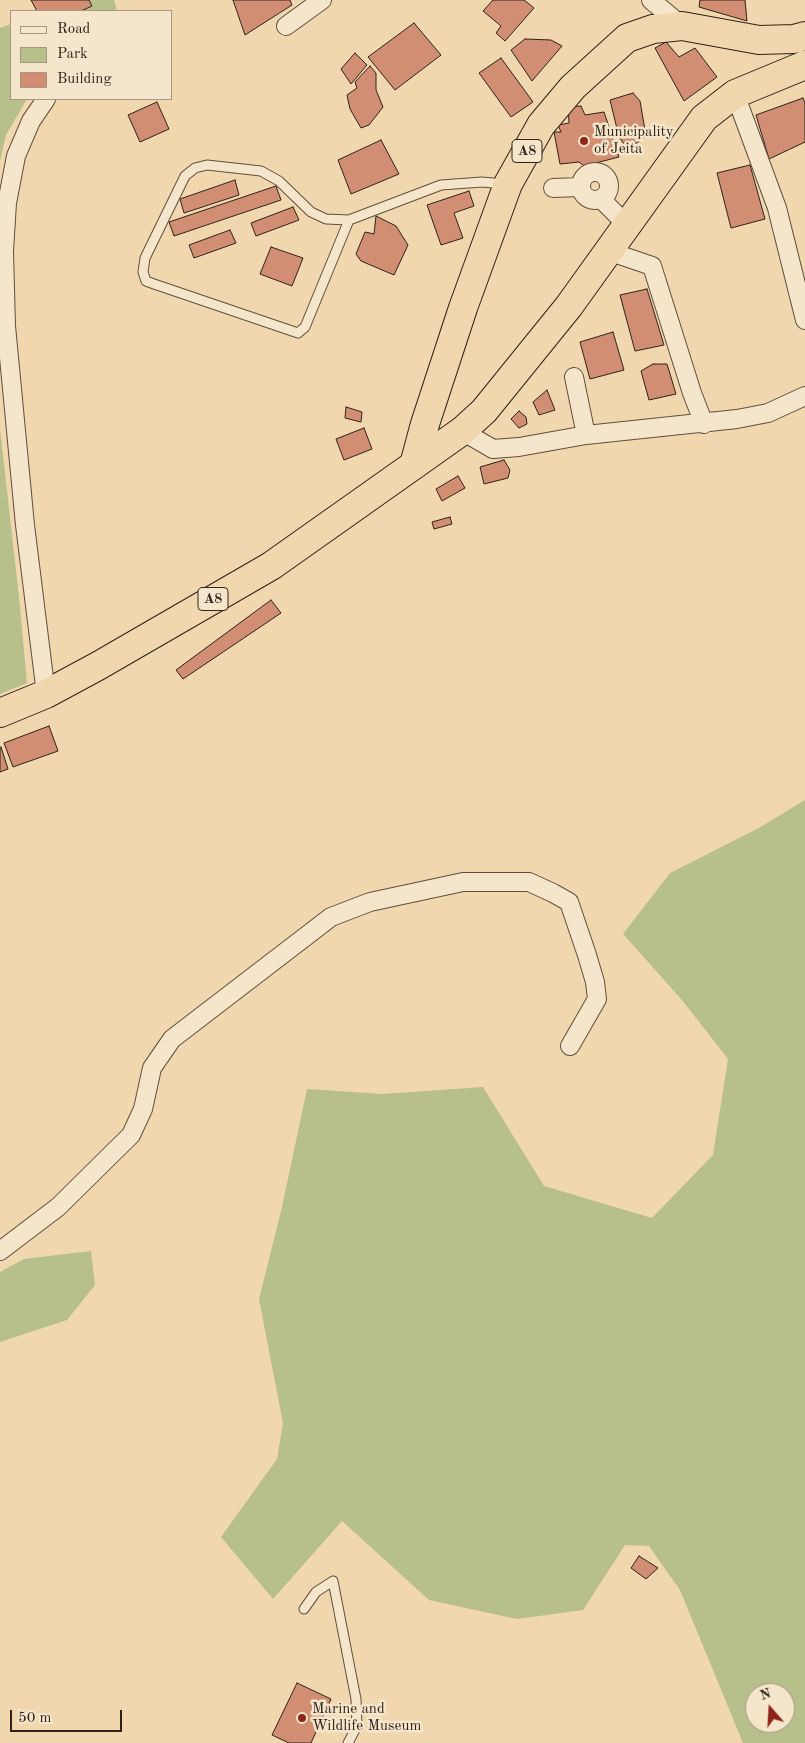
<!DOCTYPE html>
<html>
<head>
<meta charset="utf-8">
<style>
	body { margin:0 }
	#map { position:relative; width:805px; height:1743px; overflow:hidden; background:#f0d7ad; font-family:"Old Standard TT",serif }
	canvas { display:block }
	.legend { position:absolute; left:10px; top:10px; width:162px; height:90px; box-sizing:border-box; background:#f5e5ca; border:1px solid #a69784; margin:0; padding:6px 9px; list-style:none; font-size:15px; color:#2f221a }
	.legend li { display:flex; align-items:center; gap:10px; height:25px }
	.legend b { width:25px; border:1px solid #a69784 }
	.north { position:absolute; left:745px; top:1683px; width:50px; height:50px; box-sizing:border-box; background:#f5e5ca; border:1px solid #a69784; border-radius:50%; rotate:341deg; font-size:14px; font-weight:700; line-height:20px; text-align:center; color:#2f221a }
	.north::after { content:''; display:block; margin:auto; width:18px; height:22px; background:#8f2418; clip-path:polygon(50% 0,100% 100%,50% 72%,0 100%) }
	.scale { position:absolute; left:10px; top:1710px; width:112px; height:22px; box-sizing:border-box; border:2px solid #2f221a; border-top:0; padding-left:6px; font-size:15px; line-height:18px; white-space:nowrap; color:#2f221a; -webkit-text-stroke:4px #f5e5ca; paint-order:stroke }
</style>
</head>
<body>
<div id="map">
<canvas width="805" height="1743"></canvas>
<ul class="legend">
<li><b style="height:6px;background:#f5e5ca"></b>Road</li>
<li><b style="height:14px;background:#b7bf8b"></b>Park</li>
<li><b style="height:14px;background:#d28e73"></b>Building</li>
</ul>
<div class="north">N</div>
<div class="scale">50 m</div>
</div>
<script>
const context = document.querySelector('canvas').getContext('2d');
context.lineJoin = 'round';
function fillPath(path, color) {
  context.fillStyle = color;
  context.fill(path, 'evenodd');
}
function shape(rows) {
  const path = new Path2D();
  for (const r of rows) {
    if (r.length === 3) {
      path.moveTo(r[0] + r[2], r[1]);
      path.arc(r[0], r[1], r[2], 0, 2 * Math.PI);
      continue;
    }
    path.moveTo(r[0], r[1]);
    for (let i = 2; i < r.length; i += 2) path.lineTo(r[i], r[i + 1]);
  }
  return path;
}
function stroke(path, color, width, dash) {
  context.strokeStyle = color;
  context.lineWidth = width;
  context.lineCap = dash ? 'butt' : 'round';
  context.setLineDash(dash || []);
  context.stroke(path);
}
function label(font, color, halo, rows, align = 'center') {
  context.font = font + ' "Old Standard TT",serif';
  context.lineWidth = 5;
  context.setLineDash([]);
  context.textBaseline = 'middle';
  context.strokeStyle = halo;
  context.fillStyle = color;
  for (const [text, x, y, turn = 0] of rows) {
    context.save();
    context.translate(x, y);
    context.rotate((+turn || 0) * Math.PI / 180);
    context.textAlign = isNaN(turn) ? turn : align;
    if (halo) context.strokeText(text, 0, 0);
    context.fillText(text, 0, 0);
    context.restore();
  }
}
fillPath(shape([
	[54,0,114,0,117,11,35,11],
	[11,24,11,99,27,99,6,135,0,161,0,28],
	[0,429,19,597,27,683,0,694],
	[805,800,805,1743,743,1743,680,1590,649,1546,625,1545,583,1610,517,1619,429,1600,342,1521,273,1599,221,1537,277,1459,283,1423,259,1299,282,1207,307,1089,383,1094,483,1087,544,1186,652,1218,713,1155,728,1059,682,1000,623,934,670,873,759,828],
	[755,1693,785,1693,785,1723,755,1723],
	[91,1251,95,1285,67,1320,0,1342,0,1272,24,1259]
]), '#b7bf8b');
const building = shape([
	[31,0,89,0,92,6,81,11,37,11,31,0],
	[233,0,290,0,292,5,245,35,233,0],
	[493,0,524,0,534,8,505,41,496,33,501,26,483,11,493,0],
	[700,0,745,0,747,21,699,7,700,0],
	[414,23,441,55,395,90,368,57,414,23],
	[525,39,551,40,562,46,532,81,511,50,525,39],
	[666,42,679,57,695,48,717,77,684,101,655,48,666,42],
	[355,53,367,65,351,84,341,69,355,53],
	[501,58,533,102,511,117,479,73,501,58],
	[370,66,376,73,376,90,383,107,369,125,361,128,350,109,347,95,357,88,355,82,370,66],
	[633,93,640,101,646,136,628,150,619,137,610,100,633,93],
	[803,98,805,103,805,142,769,159,756,115,803,98],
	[157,102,169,129,140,142,128,115,157,102],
	[581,106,585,115,604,112,619,157,584,166,579,162,560,164,554,132,561,132,558,125,569,123,568,107,581,106],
	[381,140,399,174,351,194,338,160,381,140],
	[750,165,765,219,731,228,717,173,750,165],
	[235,180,239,195,184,213,180,199,235,180],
	[276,186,281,200,174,236,169,222,276,186],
	[469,191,474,206,454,213,463,238,441,245,427,205,469,191],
	[293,207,299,220,256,236,251,223,293,207],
	[376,216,396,226,408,245,394,275,361,261,356,254,365,232,374,234,376,216],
	[230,230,236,243,194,258,189,245,230,230],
	[271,247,303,258,292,286,260,274,271,247],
	[647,289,664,345,635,351,620,295,647,289],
	[613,332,624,370,590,379,580,342,613,332],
	[653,364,667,364,676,394,649,400,641,371,653,364],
	[547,390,555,410,539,415,533,402,547,390],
	[346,407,362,412,361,422,345,418,346,407],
	[519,411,526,417,527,424,519,428,511,419,519,411],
	[364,428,372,449,344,460,336,439,364,428],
	[504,460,510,470,508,478,484,484,480,467,504,460],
	[458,476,465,488,442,501,436,489,458,476],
	[450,517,452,524,434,529,432,522,450,517],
	[271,600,281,613,183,679,176,670,271,600],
	[49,726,58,751,13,767,4,743,49,726],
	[1,747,8,769,0,772,0,748,1,747],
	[639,1556,658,1568,646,1579,631,1568,639,1556],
	[297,1683,331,1699,311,1743,289,1743,272,1735,297,1683]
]);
fillPath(building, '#d28e73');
stroke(building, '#2f221a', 1);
const service = shape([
	[349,220,305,327,298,333,154,284,146,281,143,272,145,258,185,176,195,168,207,165,261,171,279,181,311,212,326,219,349,220,441,185,482,182,504,184],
	[304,1609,316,1592,333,1581,356,1699,357,1726,348,1743]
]);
const minor = shape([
	[651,0,682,26],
	[286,26,322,0],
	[735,94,777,208,805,320],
	[46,99,31,121,16,156,7,203,4,251,6,326,25,525,46,694],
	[595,186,14],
	[553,188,580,187],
	[601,199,627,225],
	[608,251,652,266,692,393,704,424],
	[574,377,586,435],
	[462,431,493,449,519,447,586,435,737,419,768,413,805,396],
	[0,1251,58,1207,131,1135,143,1109,152,1068,172,1039,331,917,370,902,463,882,529,882,553,893,569,902,587,955,595,982,597,999,570,1046]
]);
const trunk = shape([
	[414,465,425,424,463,308,508,184,541,125,573,87,627,38,653,29,682,26,759,40,794,39,805,36],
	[0,713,46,694,98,666,271,566,462,431,484,411,569,306,704,118,735,94,805,65]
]);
stroke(service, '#5f4f3f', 11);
stroke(minor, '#5f4f3f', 20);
stroke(trunk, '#2f221a', 30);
stroke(service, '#f5e5ca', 9);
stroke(minor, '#f5e5ca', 18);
stroke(trunk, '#f0d7ad', 28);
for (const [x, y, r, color] of [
	[584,141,5,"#8f2418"],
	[302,1718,5,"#8f2418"]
]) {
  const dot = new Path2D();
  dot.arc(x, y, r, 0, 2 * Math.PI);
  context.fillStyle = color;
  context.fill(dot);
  stroke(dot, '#f5e5ca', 2);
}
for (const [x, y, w] of [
	[527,151,30],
	[213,599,30]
]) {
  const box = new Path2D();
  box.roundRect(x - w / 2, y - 11.5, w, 23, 4);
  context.fillStyle = '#f5e5ca';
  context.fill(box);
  stroke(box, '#2f221a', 1);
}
label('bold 14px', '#2f221a', null, [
	["A8",527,151],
	["A8",213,599]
]);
label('15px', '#2f221a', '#f5e5ca', [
	["Municipality",594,132],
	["of Jeita",594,149],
	["Marine and",312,1709],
	["Wildlife Museum",312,1726]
], 'left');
</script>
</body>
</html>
